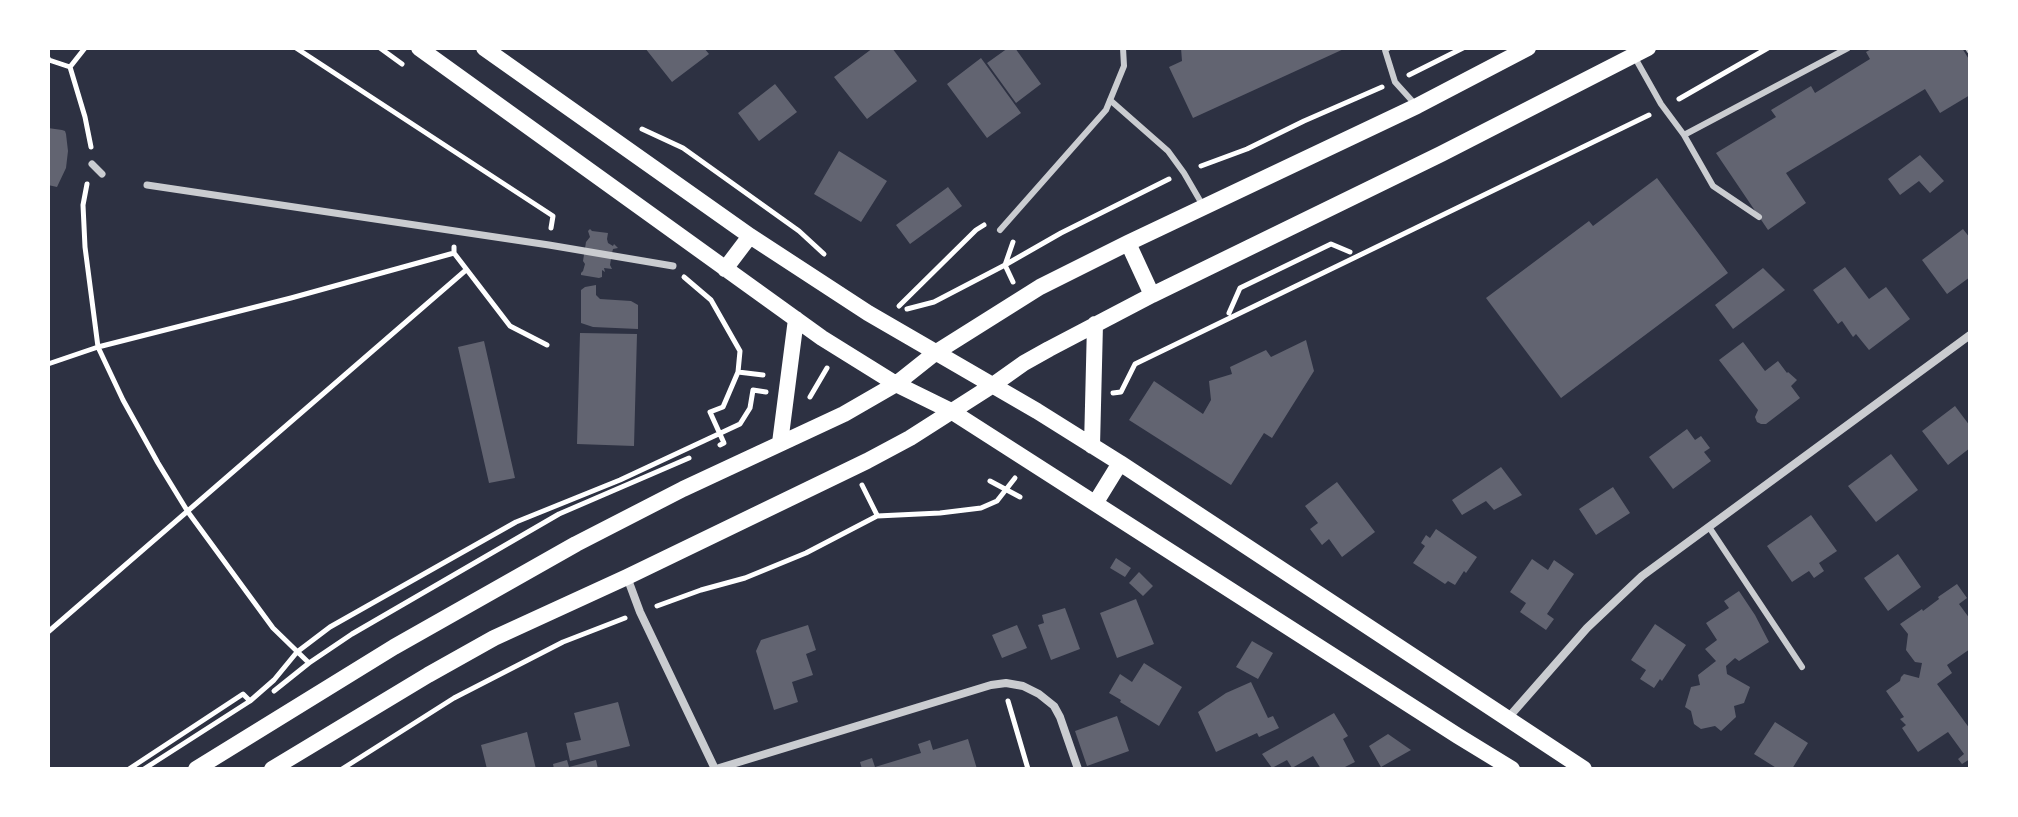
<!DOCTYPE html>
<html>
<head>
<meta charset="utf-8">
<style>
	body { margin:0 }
	#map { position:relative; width:2018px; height:817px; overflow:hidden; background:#2d3142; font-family:Montserrat,sans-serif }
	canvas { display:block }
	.frame { position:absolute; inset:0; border:50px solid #fff; pointer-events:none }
</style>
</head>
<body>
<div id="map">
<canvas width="2018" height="817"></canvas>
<div class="frame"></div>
</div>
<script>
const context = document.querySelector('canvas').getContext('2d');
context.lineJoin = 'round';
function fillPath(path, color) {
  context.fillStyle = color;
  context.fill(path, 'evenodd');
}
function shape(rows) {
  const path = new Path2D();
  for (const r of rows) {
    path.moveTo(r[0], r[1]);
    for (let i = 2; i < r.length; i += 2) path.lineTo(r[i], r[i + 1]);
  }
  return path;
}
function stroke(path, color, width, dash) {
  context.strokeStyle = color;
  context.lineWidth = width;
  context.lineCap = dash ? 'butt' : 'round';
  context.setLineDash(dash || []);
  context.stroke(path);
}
fillPath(shape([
	[645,48,704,48,709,54,672,82],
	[873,48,892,48,917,81,867,119,834,77],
	[1008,48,1015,48,1041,84,1016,103,987,63],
	[1181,48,1346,48,1193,118,1169,67,1182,61],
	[1873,48,1962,48,1970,61,1970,95,1940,113,1925,89,1786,173,1806,203,1768,230,1716,153,1776,117,1771,110,1811,86,1815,93,1870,59,1866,52],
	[981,58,1021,113,987,138,947,84],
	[775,84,797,112,759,141,738,113],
	[48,128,62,130,65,131,66,134,68,151,66,168,57,187,48,185],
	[839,151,887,181,861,222,814,194],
	[1920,155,1944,181,1930,193,1919,181,1900,195,1888,179],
	[1657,178,1728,273,1561,398,1486,298,1589,221,1593,226],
	[948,187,962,206,910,244,896,225],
	[590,229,592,231,608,233,607,239,608,243,613,246,614,244,618,248,613,249,612,253,610,265,612,269,604,268,605,272,602,270,602,277,599,278,581,275,581,273,583,271,585,264,583,261,586,242,590,237,588,231],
	[1963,229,1970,238,1970,277,1947,294,1922,260],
	[1845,267,1869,299,1886,287,1910,319,1869,350,1856,334,1853,337,1842,321,1838,324,1813,290],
	[1763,268,1785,290,1733,329,1715,305],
	[596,285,596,295,600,299,631,301,638,305,638,329,593,327,581,323,581,290,585,287],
	[580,333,637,334,634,446,577,444],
	[1306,340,1314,371,1272,438,1264,433,1231,485,1129,420,1154,381,1203,414,1211,400,1209,381,1232,374,1230,367,1266,350,1271,357],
	[484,341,515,478,489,483,458,347],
	[1743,342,1765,371,1778,361,1787,373,1788,372,1797,380,1791,386,1800,398,1766,424,1761,424,1757,422,1755,417,1758,410,1719,360],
	[1955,406,1970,426,1970,448,1948,465,1922,431],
	[1687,429,1695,440,1701,436,1710,448,1704,452,1711,461,1673,489,1649,457],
	[1891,454,1918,490,1876,522,1848,486],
	[1501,467,1522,495,1494,510,1486,501,1462,515,1452,500],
	[1337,482,1375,532,1342,557,1329,539,1322,545,1310,529,1318,523,1305,506],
	[1613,487,1630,513,1596,535,1579,509],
	[1811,515,1837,551,1819,563,1824,571,1814,578,1809,571,1792,582,1767,546],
	[1436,529,1477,557,1466,573,1464,571,1455,585,1448,581,1445,584,1413,563,1425,546,1421,543,1426,535,1430,538],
	[1898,554,1921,587,1888,611,1864,578],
	[1116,558,1131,568,1125,577,1110,568],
	[1532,559,1548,570,1554,560,1574,574,1547,614,1554,619,1546,630,1520,612,1526,603,1510,592],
	[1139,572,1153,586,1143,596,1129,583],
	[1957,584,1967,598,1959,604,1970,619,1970,649,1947,665,1952,673,1937,684,1970,729,1970,759,1962,764,1958,759,1964,754,1948,732,1918,752,1902,728,1906,725,1900,719,1904,717,1886,691,1900,681,1901,677,1904,674,1919,678,1922,663,1915,662,1906,650,1908,634,1900,624,1922,609,1923,611,1939,599,1938,597],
	[1739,591,1755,615,1769,642,1739,661,1735,658,1726,666,1727,674,1750,687,1744,703,1734,706,1736,717,1721,731,1715,726,1701,729,1694,724,1691,711,1685,707,1691,687,1700,685,1698,675,1716,661,1705,649,1717,640,1706,623,1729,608,1724,601],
	[1136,599,1154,644,1117,658,1100,613],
	[1065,608,1080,649,1051,660,1038,625,1044,623,1042,615],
	[1655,624,1686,645,1662,681,1660,679,1654,688,1640,679,1646,670,1631,660],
	[808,625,816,650,806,654,813,675,792,682,798,702,774,710,756,651,761,640],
	[1017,625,1027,648,1002,658,992,635],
	[1252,641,1273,653,1258,679,1236,667],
	[1144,663,1182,687,1159,726,1120,702,1121,700,1109,693,1120,674,1132,682],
	[1251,682,1268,718,1273,716,1279,728,1259,737,1257,733,1216,752,1198,712,1226,693],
	[618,702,630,746,570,761,566,743,581,740,574,713],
	[1334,713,1348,736,1343,739,1355,762,1341,769,1321,769,1313,756,1292,768,1287,760,1272,768,1262,754],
	[1117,716,1129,751,1087,766,1075,731],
	[1775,722,1808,743,1792,769,1778,769,1754,754],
	[527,732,536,769,487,769,481,745],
	[1388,734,1411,750,1381,767,1369,746],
	[968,739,977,769,862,769,860,762,872,758,875,767,921,753,918,744,930,740,933,750],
	[567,760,569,767,596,760,598,769,554,769,553,764]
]), '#626471');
stroke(shape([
	[296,48,553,216,551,228],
	[380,48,402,64],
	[48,58,49,60,70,67],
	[70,67,85,117,91,147],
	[70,67,85,48],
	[1409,75,1463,48],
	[1679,99,1768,48],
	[642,129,683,148,799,231,824,254],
	[1201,166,1247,149,1304,121,1382,87],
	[87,184,83,205,85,247,98,347,123,400,158,463,188,512,273,628,309,663,274,691],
	[1013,242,1005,265,1061,233,1169,179],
	[454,253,510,326,547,345],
	[684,277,711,300,740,351,738,372,723,407,710,412,724,443,720,445],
	[899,306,976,230,984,225],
	[907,309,934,302,1005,265,1013,282],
	[1229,313,1240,288,1331,244,1350,252],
	[48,364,98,347,291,298,454,253,454,247],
	[738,372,763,375],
	[1113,393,1121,392,1135,364,1649,115],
	[810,397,827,368],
	[990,481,1020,497],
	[862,485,877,515],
	[657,606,701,590,745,578,806,553,877,516,940,513,981,508,997,501,1015,478],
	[48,632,466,270],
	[309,663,352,634,559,514,689,458],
	[1008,701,1028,769],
	[129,769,243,694,250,701],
	[144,769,250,701,274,680,297,652,330,627,516,522,620,480,740,424,750,408,753,390,766,392],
	[342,769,454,698,563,642,625,618]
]), '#fff', 5);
stroke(shape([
	[1388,48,1385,50,1395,82,1414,103],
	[1968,48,1970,51],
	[1634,56,1661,104,1684,135,1713,186,1759,217],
	[1110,100,1168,151,1184,173,1202,204],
	[1684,135,1848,48],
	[1000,230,1106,110,1124,66,1123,48],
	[1709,527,1802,667]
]), '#caccd0', 6);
stroke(shape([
	[92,164,102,174],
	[147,185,549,245,673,266]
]), '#caccd0', 7);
stroke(shape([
	[627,577,640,612,715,769],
	[1508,718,1587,628,1642,576,1970,335],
	[716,769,991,685,1006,683,1023,686,1039,694,1054,706,1060,717,1078,769]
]), '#caccd0', 8);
stroke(shape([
	[419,48,822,338,896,384,951,411,1458,736,1512,769],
	[484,48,750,236,868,313,1037,411,1120,463,1584,769],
	[1128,243,1152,295],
	[725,269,750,236],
	[780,443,796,319],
	[1092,446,1095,324],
	[1096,502,1120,463],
	[196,769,394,647,576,544,683,489,844,414,896,384,935,353,1040,287,1128,243,1417,106,1528,48],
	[272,769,428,675,494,638,627,577,867,461,910,438,993,385,1024,363,1049,349,1152,295,1441,154,1648,48]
]), '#fff', 16);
</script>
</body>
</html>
